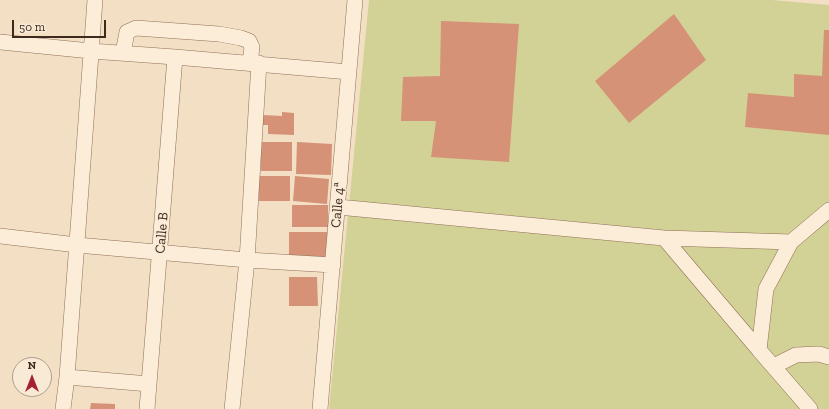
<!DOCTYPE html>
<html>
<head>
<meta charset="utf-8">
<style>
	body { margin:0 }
	#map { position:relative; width:829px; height:409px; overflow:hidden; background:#f3dfc4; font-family:"Zilla Slab",serif }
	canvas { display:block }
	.north { position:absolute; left:12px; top:357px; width:40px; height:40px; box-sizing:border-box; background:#f9ead5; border:1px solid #ae9d8b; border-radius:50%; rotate:0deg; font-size:11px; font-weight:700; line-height:16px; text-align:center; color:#3e291d }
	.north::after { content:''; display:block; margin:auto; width:14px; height:18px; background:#a62132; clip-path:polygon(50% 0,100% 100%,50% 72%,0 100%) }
	.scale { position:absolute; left:12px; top:20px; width:94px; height:18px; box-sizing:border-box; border:2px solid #3e291d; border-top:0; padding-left:5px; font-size:12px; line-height:14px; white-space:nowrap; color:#3e291d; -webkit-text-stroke:3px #f9ead5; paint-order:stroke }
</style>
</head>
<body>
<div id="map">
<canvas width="829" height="409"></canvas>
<div class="north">N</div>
<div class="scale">50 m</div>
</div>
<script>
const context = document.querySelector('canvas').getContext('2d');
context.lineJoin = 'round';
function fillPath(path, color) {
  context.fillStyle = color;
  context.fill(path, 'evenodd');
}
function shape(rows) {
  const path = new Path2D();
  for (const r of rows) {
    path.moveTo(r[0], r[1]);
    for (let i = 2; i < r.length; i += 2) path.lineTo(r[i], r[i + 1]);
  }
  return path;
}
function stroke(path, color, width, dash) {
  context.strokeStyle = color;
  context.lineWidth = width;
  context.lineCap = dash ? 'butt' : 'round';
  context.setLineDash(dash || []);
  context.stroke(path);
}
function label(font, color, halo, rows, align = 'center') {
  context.font = font + ' "Zilla Slab",serif';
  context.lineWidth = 3;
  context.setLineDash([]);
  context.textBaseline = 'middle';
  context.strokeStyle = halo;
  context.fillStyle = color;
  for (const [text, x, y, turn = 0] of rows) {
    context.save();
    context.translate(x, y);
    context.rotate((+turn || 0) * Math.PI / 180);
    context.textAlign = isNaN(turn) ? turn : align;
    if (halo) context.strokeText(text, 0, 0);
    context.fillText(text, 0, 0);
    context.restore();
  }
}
fillPath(shape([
	[369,0,772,0,829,5,829,409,329,409]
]), '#d3d296');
fillPath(shape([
	[674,14,706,60,629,123,595,81],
	[441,21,519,24,509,162,431,157,436,121,401,121,403,77,440,76],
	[824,30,829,30,829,135,745,127,748,93,794,97,794,74,822,76],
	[282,112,294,113,294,135,268,134,268,125,262,125,263,115,282,116],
	[261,142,292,142,292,171,261,171],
	[297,142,332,144,331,175,296,174],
	[259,176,290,176,290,201,259,201],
	[295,176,329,179,327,204,293,201],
	[292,205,328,205,328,227,292,227],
	[289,232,327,232,327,257,289,257],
	[289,277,317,277,318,306,289,306],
	[91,403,115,404,115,409,90,409]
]), '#d59276');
const minor = shape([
	[0,42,91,51,175,57,349,72],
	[123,53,127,32,136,28,219,34,241,38,249,41,252,47,250,63],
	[338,207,664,238,759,350],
	[0,236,77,245,247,260,333,265],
	[664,238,791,242],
	[774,366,796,355,819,354,829,357],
	[67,377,149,384],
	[63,409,67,377,95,0],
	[147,409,175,57],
	[232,409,247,260,259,63],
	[320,409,355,0],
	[810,409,759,350,766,289,791,242,829,210]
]);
stroke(minor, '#906f58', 16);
stroke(minor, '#fcedd9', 15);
label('14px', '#3e291d', '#f9ead5', [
	["Calle 4ª",338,205,-85],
	["Calle B",162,233,-85]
]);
</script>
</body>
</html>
